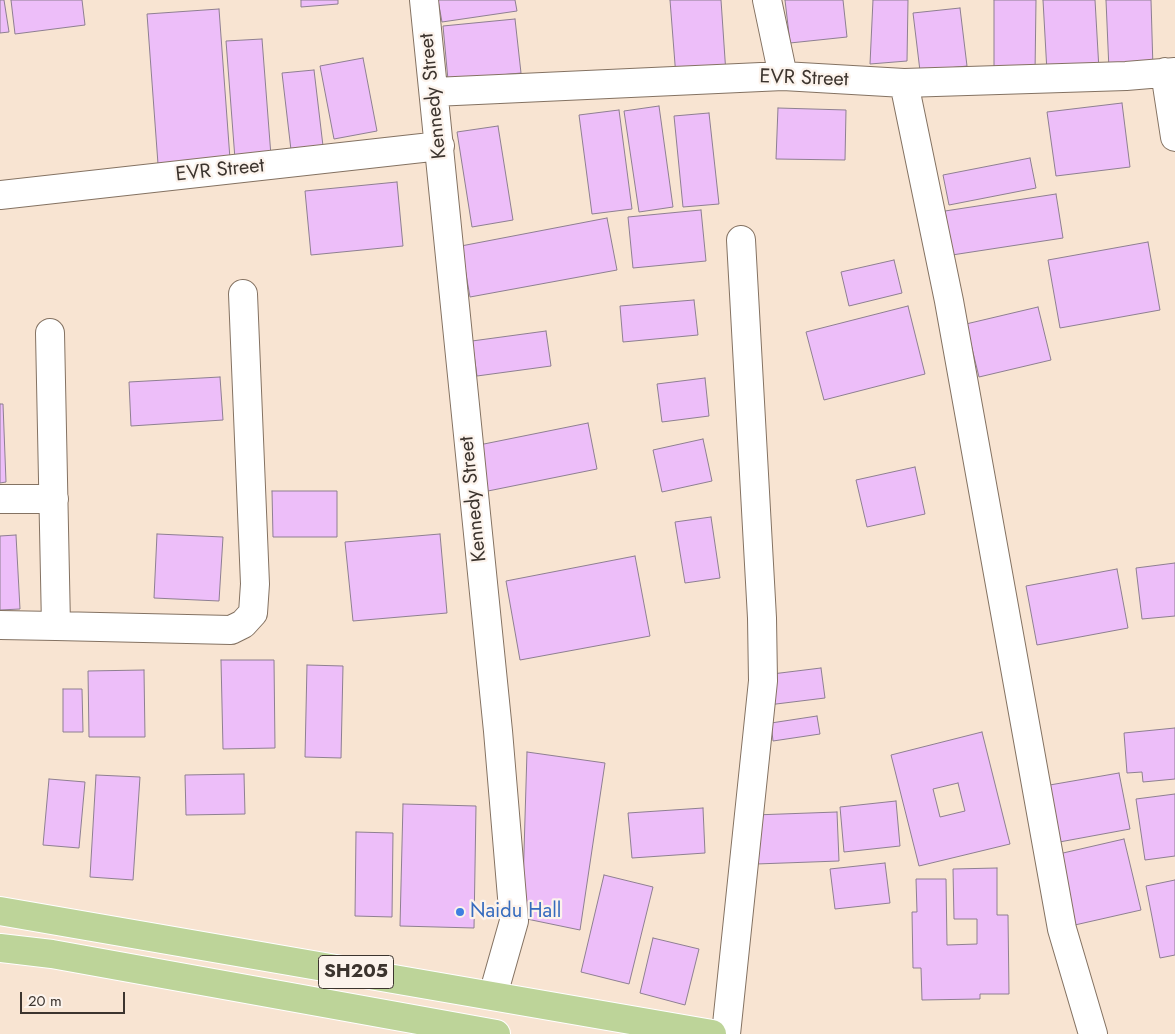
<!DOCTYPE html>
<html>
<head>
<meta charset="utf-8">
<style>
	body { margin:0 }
	#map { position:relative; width:1175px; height:1034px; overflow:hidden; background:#f8e4d2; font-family:Jost,sans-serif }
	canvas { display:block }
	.scale { position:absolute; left:20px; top:992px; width:105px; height:22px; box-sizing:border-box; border:2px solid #3c342e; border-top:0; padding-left:6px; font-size:15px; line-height:18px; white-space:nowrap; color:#3c342e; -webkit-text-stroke:4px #fcf3ec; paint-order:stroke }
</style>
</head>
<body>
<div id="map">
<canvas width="1175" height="1034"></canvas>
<div class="scale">20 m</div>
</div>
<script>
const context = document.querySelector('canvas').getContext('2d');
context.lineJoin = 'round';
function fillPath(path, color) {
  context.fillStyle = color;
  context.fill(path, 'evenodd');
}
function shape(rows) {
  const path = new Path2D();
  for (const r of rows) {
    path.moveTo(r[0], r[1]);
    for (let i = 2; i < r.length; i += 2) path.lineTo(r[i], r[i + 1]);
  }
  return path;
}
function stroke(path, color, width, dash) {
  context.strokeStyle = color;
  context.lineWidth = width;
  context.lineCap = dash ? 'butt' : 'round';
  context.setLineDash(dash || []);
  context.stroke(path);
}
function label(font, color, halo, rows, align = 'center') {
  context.font = font + ' Jost,sans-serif';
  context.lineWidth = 4.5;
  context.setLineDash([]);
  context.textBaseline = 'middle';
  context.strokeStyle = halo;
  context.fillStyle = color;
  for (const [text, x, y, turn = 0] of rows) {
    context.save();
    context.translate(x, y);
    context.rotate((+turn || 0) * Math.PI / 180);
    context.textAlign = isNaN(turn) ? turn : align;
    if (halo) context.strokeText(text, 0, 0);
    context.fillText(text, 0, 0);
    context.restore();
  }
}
const building = shape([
	[0,0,4,0,9,32,0,33,0,0],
	[11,0,82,0,85,25,15,34,11,0],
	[301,0,338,0,338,4,301,7,301,0],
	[438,0,515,0,517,11,442,22,438,0],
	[670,0,721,0,726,74,676,77,670,0],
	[785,0,843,0,847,37,790,43,785,0],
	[873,0,908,0,907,61,870,64,873,0],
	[994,0,1036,0,1035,73,994,73,994,0],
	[1043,0,1095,0,1099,70,1047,72,1043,0],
	[1106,0,1151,0,1153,69,1109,70,1106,0],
	[960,8,967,66,920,71,913,13,960,8],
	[219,9,230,159,158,164,147,14,219,9],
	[515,19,521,73,448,80,443,26,515,19],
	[262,39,271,156,235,159,226,41,262,39],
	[363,58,377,131,334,139,320,66,363,58],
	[314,70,323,146,291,150,282,73,314,70],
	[1122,103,1130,167,1056,176,1047,112,1122,103],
	[659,106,673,207,639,212,624,111,659,106],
	[778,108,846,110,845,160,776,159,778,108],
	[619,110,632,209,592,214,579,115,619,110],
	[709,113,719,204,683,207,674,116,709,113],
	[498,126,513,220,472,227,457,132,498,126],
	[1030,158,1036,188,949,205,943,175,1030,158],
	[397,182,403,246,311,255,305,191,397,182],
	[1056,194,1063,238,952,255,945,211,1056,194],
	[701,210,706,261,633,268,628,217,701,210],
	[607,218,617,270,470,297,461,246,607,218],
	[1148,242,1160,310,1060,328,1048,260,1148,242],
	[894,260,902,293,849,306,841,272,894,260],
	[694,300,698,335,623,342,620,306,694,300],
	[908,306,925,374,824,400,806,332,908,306],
	[1038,307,1051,360,979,377,966,324,1038,307],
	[546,331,551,366,477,376,472,341,546,331],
	[220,377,223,420,131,426,129,382,220,377],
	[705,378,709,416,662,422,657,384,705,378],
	[0,404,3,404,6,482,0,483,0,404],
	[588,423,597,469,483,492,474,446,588,423],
	[703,439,712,481,662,492,653,450,703,439],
	[915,467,925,514,867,527,856,480,915,467],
	[272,491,337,491,337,537,273,537,272,491],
	[711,517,720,578,685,583,675,522,711,517],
	[157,534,223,537,219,601,154,598,157,534],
	[440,534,447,613,353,621,345,542,440,534],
	[16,535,20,609,0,610,0,536,16,535],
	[635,556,650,636,520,660,506,581,635,556],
	[1175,563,1175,616,1142,619,1136,568,1175,563],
	[1117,569,1128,628,1037,645,1026,586,1117,569],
	[221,660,274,660,275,748,223,749,221,660],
	[307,665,343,666,341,758,305,757,307,665],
	[821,668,825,698,768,705,764,675,821,668],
	[144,670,145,737,89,737,88,671,144,670],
	[63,689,82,689,83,732,63,732,63,689],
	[817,716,820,734,773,741,771,723,817,716],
	[1175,728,1175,779,1143,782,1142,772,1127,773,1124,733,1175,728],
	[982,732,1010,844,919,866,891,755,982,732],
	[958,783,965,811,940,817,933,789,958,783],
	[527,752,605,763,580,930,522,918,527,752],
	[1119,773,1130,829,1054,843,1044,786,1119,773],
	[244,774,245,814,186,815,185,775,244,774],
	[96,775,140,777,133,880,90,877,96,775],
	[49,779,85,782,79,848,43,845,49,779],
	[1175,794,1175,856,1145,860,1136,799,1175,794],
	[896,801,900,846,844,852,840,807,896,801],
	[403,804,476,806,474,928,400,926,403,804],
	[703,808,705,853,632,858,628,813,703,808],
	[837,812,839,861,756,864,754,815,837,812],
	[356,832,393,833,392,917,355,916,356,832],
	[1124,839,1141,910,1066,927,1050,856,1124,839],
	[885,863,890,903,835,909,830,869,885,863],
	[997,868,997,915,1008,915,1009,994,980,994,980,999,922,1000,921,968,913,968,912,912,917,912,916,879,946,879,947,945,977,944,977,919,954,919,953,869,997,868],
	[604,875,653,887,629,984,581,972,604,875],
	[1175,880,1175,955,1160,958,1146,886,1175,880],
	[653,938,699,949,685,1005,640,993,653,938]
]);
fillPath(building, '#edbef9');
stroke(building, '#8e7f91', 1);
const minor = shape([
	[424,0,498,731,514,921,493,995],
	[767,0,783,76],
	[1165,72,1175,137],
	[904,83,949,301,1062,929,1093,1034],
	[434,92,783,76,904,83,1126,76,1175,72],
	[0,195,440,146],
	[0,499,54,499],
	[0,625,56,626,50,333],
	[56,626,231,630,243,624,253,613,255,584,243,294],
	[726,1034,763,681,762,618,741,240]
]);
const primary = shape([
	[0,911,712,1034],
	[0,948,52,954,496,1034]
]);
stroke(minor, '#847262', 30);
stroke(primary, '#fff', 30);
stroke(minor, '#fff', 28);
stroke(primary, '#bdd499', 28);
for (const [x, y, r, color] of [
	[460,912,5,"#3f7fe0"]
]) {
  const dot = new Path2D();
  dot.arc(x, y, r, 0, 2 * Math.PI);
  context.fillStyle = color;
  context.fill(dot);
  stroke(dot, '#fcf3ec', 2);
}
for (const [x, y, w] of [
	[356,972,75]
]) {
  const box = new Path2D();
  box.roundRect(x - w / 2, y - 16.5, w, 33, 4);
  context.fillStyle = '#fcf3ec';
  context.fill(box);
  stroke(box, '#3c342e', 1);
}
label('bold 19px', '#3c342e', null, [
	["SH205",356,972]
]);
label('20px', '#3c342e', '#fcf3ec', [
	["EVR Street",804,79,2],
	["Kennedy Street",434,96,-96],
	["EVR Street",220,171,-6],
	["Kennedy Street",474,499,-96]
]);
label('20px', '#366cbe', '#fcf3ec', [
	["Naidu Hall",470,912]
], 'left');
</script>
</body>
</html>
